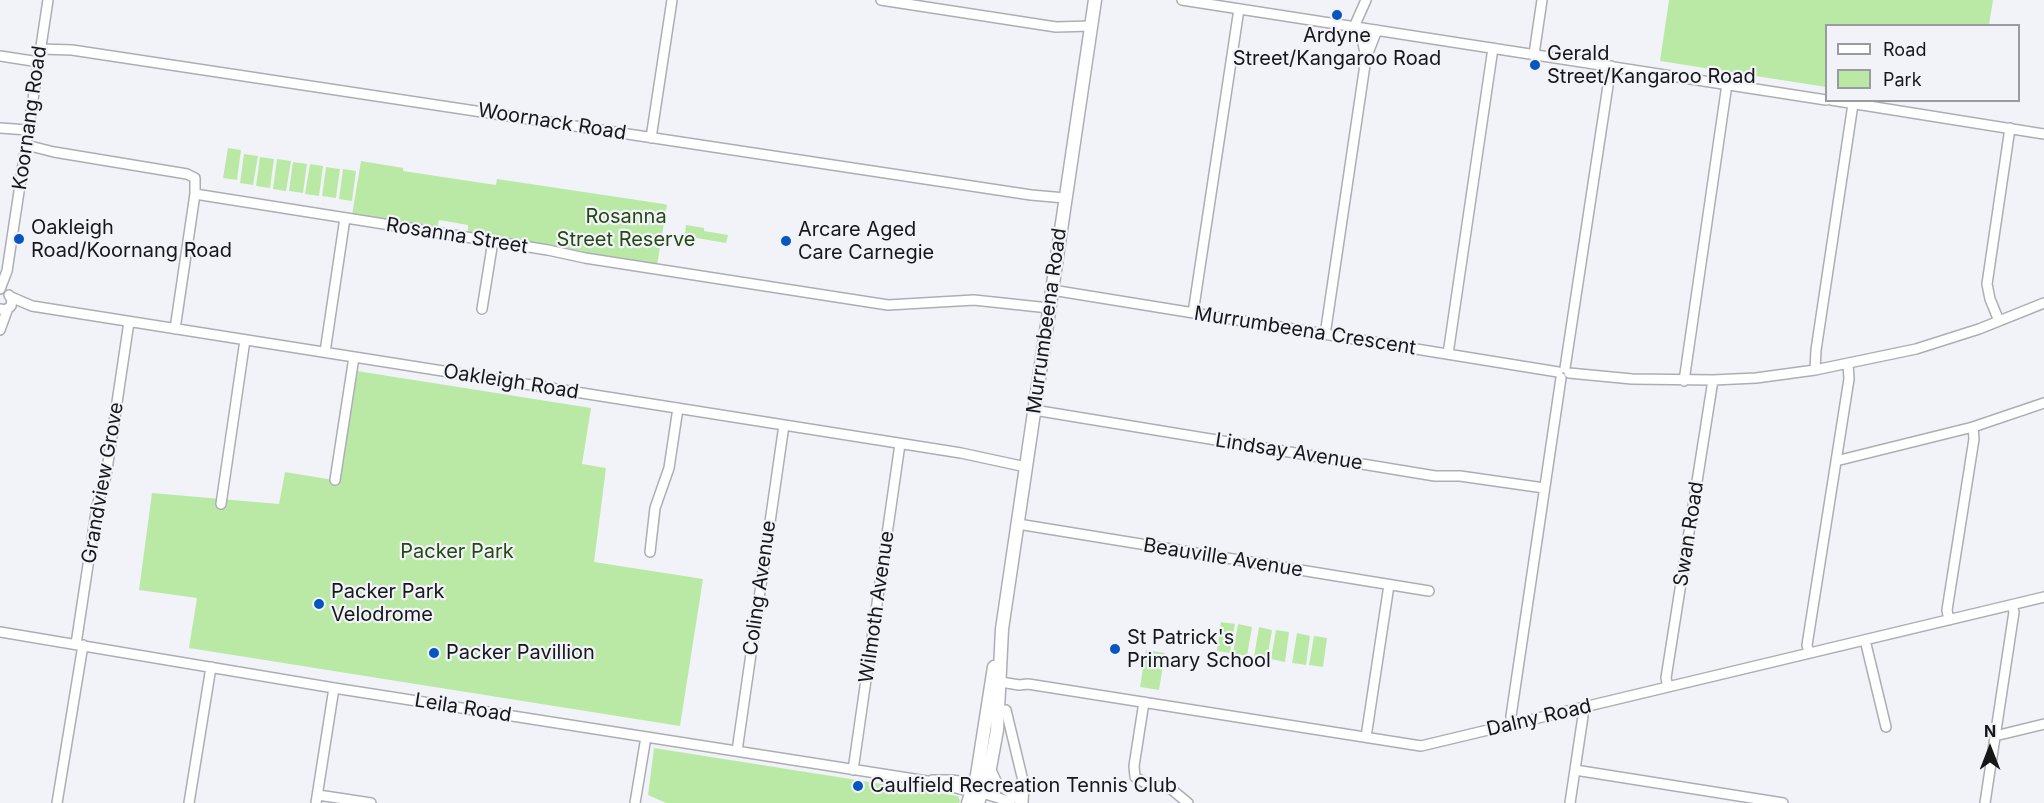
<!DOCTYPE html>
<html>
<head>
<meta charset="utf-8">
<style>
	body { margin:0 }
	#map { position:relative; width:2044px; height:803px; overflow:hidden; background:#f1f3f9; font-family:Inter,sans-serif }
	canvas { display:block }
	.legend { position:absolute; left:1825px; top:24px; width:195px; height:78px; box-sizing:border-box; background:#f1f3f9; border:2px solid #999b9f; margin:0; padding:8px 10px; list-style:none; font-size:18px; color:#161719 }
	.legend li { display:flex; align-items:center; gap:12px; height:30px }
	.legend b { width:30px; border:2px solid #999b9f }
	.north { position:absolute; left:1960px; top:719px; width:60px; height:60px; -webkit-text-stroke:4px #f1f3f9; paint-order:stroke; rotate:0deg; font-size:16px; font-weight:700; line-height:24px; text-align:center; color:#161719 }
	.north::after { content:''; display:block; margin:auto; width:21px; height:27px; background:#161719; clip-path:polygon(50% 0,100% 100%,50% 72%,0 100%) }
</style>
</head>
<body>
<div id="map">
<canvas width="2044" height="803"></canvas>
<ul class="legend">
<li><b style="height:8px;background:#fff"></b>Road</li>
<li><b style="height:16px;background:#bae9a5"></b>Park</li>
</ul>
<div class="north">N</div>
</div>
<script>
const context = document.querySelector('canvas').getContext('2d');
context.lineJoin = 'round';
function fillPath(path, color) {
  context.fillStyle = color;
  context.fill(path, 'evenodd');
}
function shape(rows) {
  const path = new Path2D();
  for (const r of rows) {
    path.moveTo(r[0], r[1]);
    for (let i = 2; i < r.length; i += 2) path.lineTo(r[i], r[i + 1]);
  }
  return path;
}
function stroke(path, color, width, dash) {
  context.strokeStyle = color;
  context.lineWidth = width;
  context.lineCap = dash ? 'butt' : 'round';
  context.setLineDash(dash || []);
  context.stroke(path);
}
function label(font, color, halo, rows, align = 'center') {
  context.font = font + ' Inter,sans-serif';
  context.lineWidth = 4.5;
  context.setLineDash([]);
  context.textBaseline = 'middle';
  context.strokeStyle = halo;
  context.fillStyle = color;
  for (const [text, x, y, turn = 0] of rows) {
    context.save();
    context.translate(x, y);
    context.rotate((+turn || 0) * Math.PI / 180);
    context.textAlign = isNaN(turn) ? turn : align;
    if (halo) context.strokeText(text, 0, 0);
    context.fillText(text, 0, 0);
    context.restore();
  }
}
fillPath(shape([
	[1669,0,1993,0,1989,25,1826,26,1826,87,1660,61],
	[228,148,241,150,237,180,223,178],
	[244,154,258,156,253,185,240,183],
	[260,157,274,159,270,188,256,186],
	[277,159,291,161,286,191,273,189],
	[361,161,403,168,403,171,496,185,497,179,664,204,667,205,657,265,468,233,468,225,439,220,437,228,352,215],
	[293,162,307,164,303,193,289,191],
	[310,164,323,166,319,196,305,194],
	[326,167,340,169,336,198,322,196],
	[343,169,356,171,352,201,339,199],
	[686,225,704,228,704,231,728,235,726,243,685,236],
	[357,371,591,408,582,464,606,468,594,562,703,579,680,726,189,648,197,598,139,590,152,493,279,504,285,472,340,481],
	[1221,622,1235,624,1230,653,1217,651],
	[1238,624,1252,627,1247,656,1233,653],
	[1259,627,1272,630,1267,659,1254,657],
	[1276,630,1289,632,1285,662,1271,659],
	[1297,633,1310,636,1306,665,1292,663],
	[1314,636,1327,638,1323,667,1309,665],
	[1146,650,1165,653,1159,690,1140,687],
	[654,748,958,796,960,801,959,803,666,803,648,795]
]), '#bae9a5');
const minor = shape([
	[881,0,1056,27,1091,26],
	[1182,0,1826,100],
	[1354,27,1366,0],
	[1360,28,1365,53],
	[41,49,72,50,1031,195,1065,198],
	[1534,54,1542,0],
	[0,56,39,62],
	[1831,100,2044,134],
	[0,128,28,130],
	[651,138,672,0],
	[26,145,54,152,187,174,195,178,195,194,548,250,585,258,888,305,974,300,1049,308],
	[0,289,7,271,48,0],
	[1052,290,1558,372],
	[11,297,32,306,961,453,1026,467],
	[0,309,6,310,11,306,12,300,9,295],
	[482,309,493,241],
	[1193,313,1239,9],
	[1999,321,1990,299,1987,284,2010,128],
	[175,329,195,194],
	[0,330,8,308],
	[1325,335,1366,58,1377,30],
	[325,352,345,218],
	[1448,354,1493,48],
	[1565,368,1611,66],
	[1815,370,1816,350,1853,104],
	[1569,373,1632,379,1713,380,1756,378,1815,370,1916,349,1979,329,2044,303],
	[1684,381,1727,84],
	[1034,410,1435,476,1460,476,1544,488],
	[1836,461,1973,427,2044,403],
	[335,480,354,357],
	[221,504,245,340],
	[1018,524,1429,591],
	[650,552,655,508,669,468,678,408],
	[1949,620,1947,610,1974,439,1973,427],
	[0,632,334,688,927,781,972,792],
	[1865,640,1886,727],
	[76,644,97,506,106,476,129,322],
	[1809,653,1807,645,1849,379,1848,364],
	[995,681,1019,685,1028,684,1421,746,2044,597],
	[1668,687,1666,678,1713,380],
	[1144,702,1134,766,1135,777,1145,783,1171,789,1188,803],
	[1006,710,1024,785,1023,802],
	[1512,724,1511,716,1561,378],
	[1995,736,2044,724],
	[1366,737,1389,585],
	[737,751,784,425],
	[990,768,997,783,1023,803],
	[853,770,900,444],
	[1575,770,1783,803],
	[932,780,951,780,975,783],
	[982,793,1002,799,1010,803],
	[318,795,371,803],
	[57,803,83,645],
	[189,803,211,667],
	[316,803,334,688],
	[635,803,646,737],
	[1570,803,1583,716,1581,708],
	[1985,803,2014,612,2012,605]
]);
const major = shape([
	[968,803,977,775,994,667],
	[978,803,990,768,997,730,1002,629,1095,0]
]);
stroke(minor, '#adaeb4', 12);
stroke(major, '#adaeb4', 15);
stroke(minor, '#fff', 9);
stroke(major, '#fff', 12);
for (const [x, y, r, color] of [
	[1337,15,6,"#0756c0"],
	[1535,65,6,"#0756c0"],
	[19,239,6,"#0756c0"],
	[786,241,6,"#0756c0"],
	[319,604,6,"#0756c0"],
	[1115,649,6,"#0756c0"],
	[434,653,6,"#0756c0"],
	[858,786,6,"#0756c0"]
]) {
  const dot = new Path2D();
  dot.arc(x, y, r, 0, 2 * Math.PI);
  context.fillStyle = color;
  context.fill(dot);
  stroke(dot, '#f1f3f9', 2);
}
label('20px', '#161719', '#f1f3f9', [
	["Ardyne",1337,36,"center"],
	["Street/Kangaroo Road",1337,59,"center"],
	["Gerald",1547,54],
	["Street/Kangaroo Road",1547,77],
	["Oakleigh",31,228],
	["Road/Koornang Road",31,251],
	["Arcare Aged",798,230],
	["Care Carnegie",798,253],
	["Packer Park",331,592],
	["Velodrome",331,615],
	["St Patrick's",1127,638],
	["Primary School",1127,661],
	["Packer Pavillion",446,653],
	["Caulfield Recreation Tennis Club",870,786]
], 'left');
label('20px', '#161719', '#f1f3f9', [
	["Koornang Road",30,118,-82],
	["Woornack Road",552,122,9],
	["Rosanna Street",457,236,9],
	["Murrumbeena Road",1047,321,-82],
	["Murrumbeena Crescent",1305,331,9],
	["Oakleigh Road",511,382,9],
	["Lindsay Avenue",1289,452,9],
	["Grandview Grove",103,483,-80],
	["Swan Road",1689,534,-81],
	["Beauville Avenue",1223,558,9],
	["Coling Avenue",760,588,-82],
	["Wilmoth Avenue",877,607,-82],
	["Leila Road",463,708,9],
	["Dalny Road",1539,718,-13]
]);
label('20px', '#264914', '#f1f3f9', [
	["Rosanna",626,217],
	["Street Reserve",626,240],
	["Packer Park",457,552]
]);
</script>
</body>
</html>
